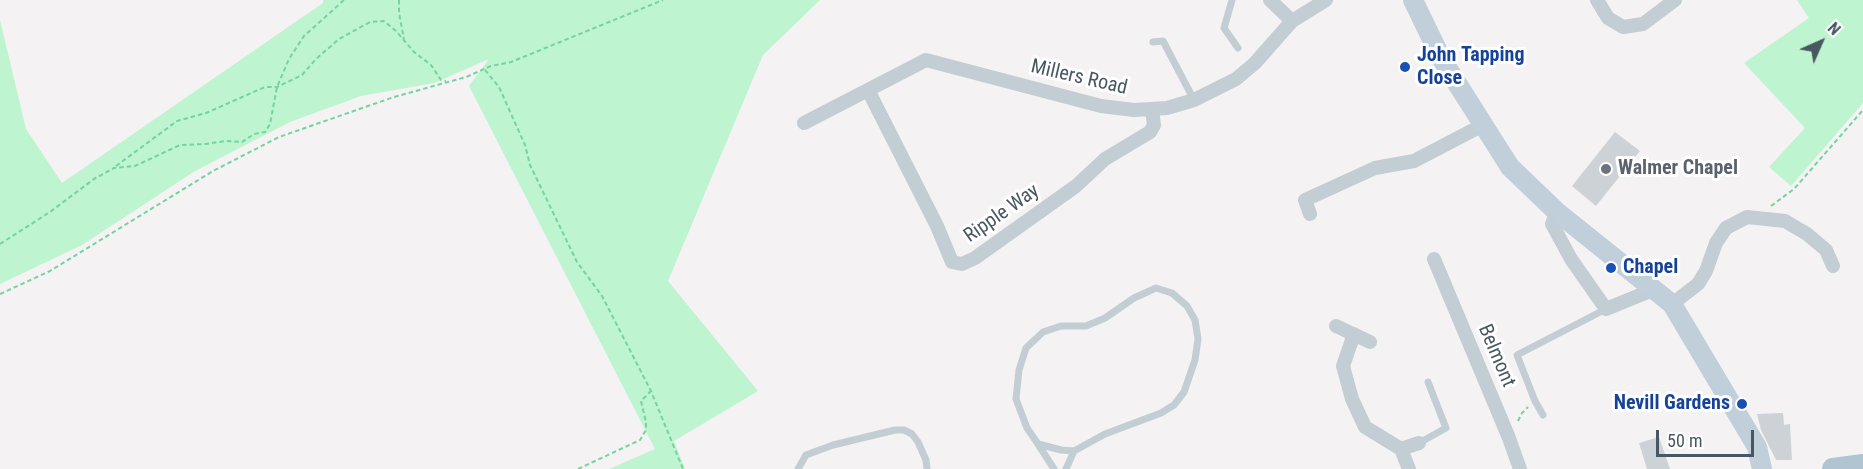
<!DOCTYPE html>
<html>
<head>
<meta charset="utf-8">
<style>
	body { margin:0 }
	#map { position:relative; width:1863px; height:469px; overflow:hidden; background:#f4f2f2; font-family:"Roboto Condensed",sans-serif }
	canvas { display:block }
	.north { position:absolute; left:1791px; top:12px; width:60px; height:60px; -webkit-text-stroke:4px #fff; paint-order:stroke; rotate:45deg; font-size:16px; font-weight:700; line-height:24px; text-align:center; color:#485761 }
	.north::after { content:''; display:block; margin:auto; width:21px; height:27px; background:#485761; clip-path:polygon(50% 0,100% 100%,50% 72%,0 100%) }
	.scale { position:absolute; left:1656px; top:430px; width:98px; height:27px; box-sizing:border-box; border:3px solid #485761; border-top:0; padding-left:8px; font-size:18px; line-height:21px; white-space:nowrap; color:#485761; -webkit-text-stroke:4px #fff; paint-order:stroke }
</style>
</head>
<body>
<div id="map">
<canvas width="1863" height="469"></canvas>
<div class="north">N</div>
<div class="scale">50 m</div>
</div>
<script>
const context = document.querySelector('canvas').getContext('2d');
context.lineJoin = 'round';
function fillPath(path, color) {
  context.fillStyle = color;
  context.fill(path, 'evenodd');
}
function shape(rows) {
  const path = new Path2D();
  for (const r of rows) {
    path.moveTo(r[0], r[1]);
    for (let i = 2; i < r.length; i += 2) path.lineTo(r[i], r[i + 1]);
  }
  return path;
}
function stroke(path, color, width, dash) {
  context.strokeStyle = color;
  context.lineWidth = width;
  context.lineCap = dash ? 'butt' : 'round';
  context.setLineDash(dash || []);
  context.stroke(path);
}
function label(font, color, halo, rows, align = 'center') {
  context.font = font + ' "Roboto Condensed",sans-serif';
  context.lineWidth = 6;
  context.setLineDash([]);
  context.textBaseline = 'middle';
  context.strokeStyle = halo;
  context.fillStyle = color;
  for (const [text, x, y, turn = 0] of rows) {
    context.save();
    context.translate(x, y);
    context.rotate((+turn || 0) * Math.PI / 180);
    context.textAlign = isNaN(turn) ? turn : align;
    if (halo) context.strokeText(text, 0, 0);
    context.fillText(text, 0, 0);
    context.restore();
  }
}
fillPath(shape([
	[323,0,820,0,763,55,668,281,758,391,674,441,685,469,609,469,655,449,469,86,489,59,434,83,361,96,290,122,195,171,82,245,0,284,0,20,26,129,62,183,323,3],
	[1797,0,1863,0,1863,103,1791,186,1769,167,1805,128,1744,63,1809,18]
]), '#bef4cf');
fillPath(shape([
	[1615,132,1640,151,1596,206,1572,186],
	[1783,413,1784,425,1790,424,1792,460,1776,460,1761,430,1757,414],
	[1659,437,1670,469,1647,469,1639,443]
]), '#cdd2d6');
stroke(shape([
	[399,0,399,13,404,39],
	[485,70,499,87,525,145,530,165,577,262,602,296,651,391,683,469],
	[116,166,177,121,206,113,265,87,277,87,302,75,316,59,339,39,370,22,384,21,396,31,414,52,431,65,441,80,446,81],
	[1771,206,1794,189,1863,110],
	[0,244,50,212,94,179,114,168,135,166,180,145,206,144,225,141,242,142,254,134,265,132,270,124,277,87,289,59,304,36,344,0],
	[0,294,50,271,213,171,279,137,394,97,466,77,491,66,511,62,663,0],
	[1518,421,1522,413,1528,407],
	[578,469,640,440,646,430,646,422,641,401,651,391]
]), '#73d59e', 2, [4.5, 3]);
stroke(shape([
	[1232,0,1224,28,1238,48],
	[1153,42,1163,41,1194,100],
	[1543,415,1535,401,1517,355,1606,309],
	[1419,443,1446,428,1428,382],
	[1038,444,1061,450,1074,451,1105,434,1161,413,1174,405,1184,392,1195,360,1198,339,1195,320,1187,306,1172,293,1156,288,1134,298,1105,318,1086,326,1061,326,1043,332,1026,348,1019,370,1016,399,1027,428,1038,444,1054,469],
	[798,469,806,455,833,445,895,430,904,430,912,434,918,442,926,460,927,469],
	[1066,469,1074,451]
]), '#c2cdd4', 7);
stroke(shape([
	[1270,0,1292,21],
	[1597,0,1608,18,1623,27,1643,24,1675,0],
	[868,90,937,226,952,262,962,264,975,258,1076,186,1105,159,1150,132,1154,125,1152,110],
	[804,123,926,60,1101,106,1134,110,1167,108,1194,100,1236,79,1255,63,1292,21,1326,0],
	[1557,212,1552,224,1571,259,1606,309,1655,289],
	[1310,214,1305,200,1375,168,1414,161,1483,125],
	[1434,259,1509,438,1520,469],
	[1672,304,1698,284,1706,271,1716,243,1726,228,1747,217,1785,221,1807,234,1826,250,1833,266],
	[1336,326,1370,342],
	[1354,334,1343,366,1352,399,1365,427,1401,449,1409,469],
	[1401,449,1419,443]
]), '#c2cdd4', 14);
stroke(shape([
	[1413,0,1441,58,1510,167,1557,212,1672,304,1757,447,1762,469]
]), '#c1cfda', 20);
stroke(shape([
	[1833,469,1863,465]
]), '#b0c4d2', 22);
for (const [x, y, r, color] of [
	[1405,67,6,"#1a4fb4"],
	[1606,169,6,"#6b7280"],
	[1611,268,6,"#1a4fb4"],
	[1742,404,6,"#1a4fb4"]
]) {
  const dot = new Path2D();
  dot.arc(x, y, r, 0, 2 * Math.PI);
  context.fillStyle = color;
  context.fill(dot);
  stroke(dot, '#fff', 2);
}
label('bold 20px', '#164399', '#fff', [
	["John Tapping",1417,56],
	["Close",1417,79],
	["Chapel",1623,268],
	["Nevill Gardens",1730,404,"right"]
], 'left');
label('20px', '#485761', '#fff', [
	["Millers Road",1079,78,13],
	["Ripple Way",1002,214,-35],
	["Belmont",1496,356,67]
]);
label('bold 20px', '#5b616d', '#fff', [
	["Walmer Chapel",1618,169]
], 'left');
</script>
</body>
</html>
